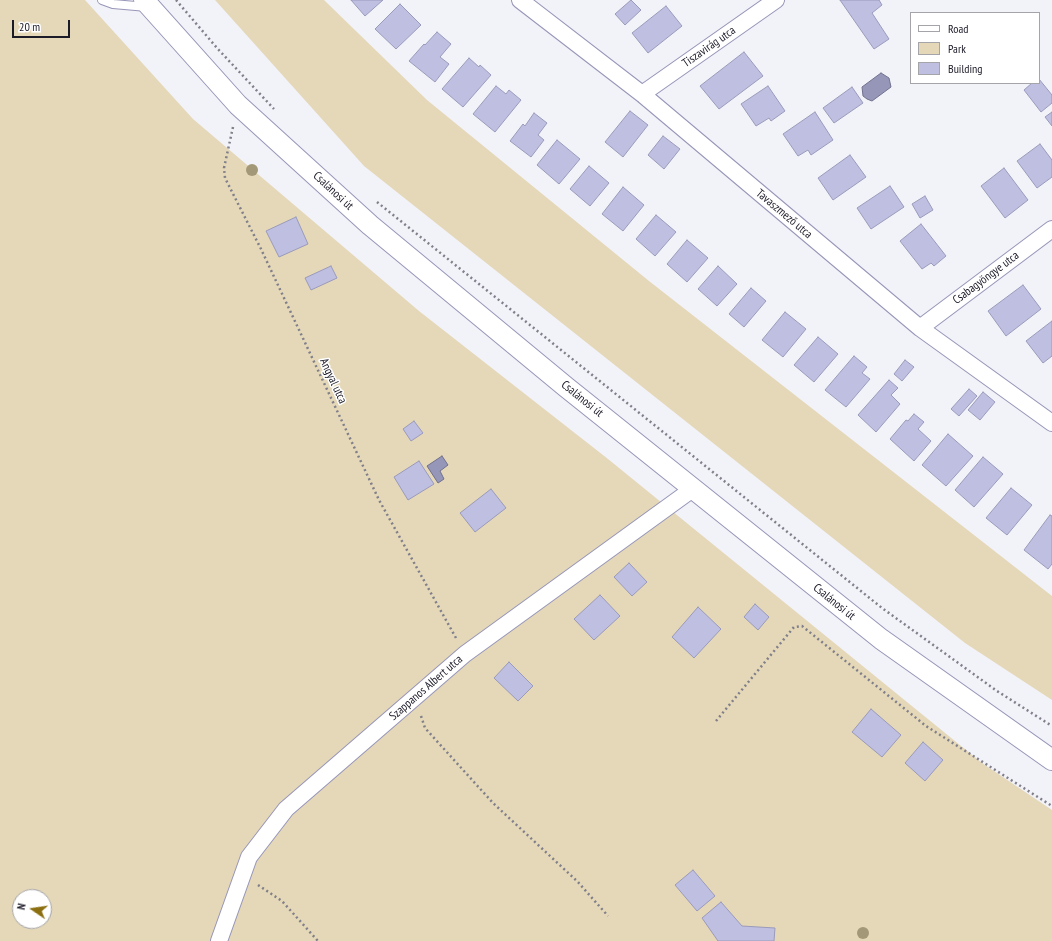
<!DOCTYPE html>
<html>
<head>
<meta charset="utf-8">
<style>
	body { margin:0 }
	#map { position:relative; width:1052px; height:941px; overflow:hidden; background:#f2f2f9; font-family:"PT Sans Narrow",sans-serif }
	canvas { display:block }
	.legend { position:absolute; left:910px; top:12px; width:130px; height:72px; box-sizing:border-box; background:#fff; border:1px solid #a4a4a9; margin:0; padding:5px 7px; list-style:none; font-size:12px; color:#1c1b28 }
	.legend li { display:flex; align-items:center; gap:8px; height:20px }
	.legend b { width:20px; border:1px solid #a4a4a9 }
	.north { position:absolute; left:12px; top:889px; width:40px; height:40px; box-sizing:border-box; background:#fff; border:1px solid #a4a4a9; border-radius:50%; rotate:283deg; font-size:11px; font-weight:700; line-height:16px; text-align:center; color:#1c1b28 }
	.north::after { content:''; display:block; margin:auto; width:14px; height:18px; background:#8b6f11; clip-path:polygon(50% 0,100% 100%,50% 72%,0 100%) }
	.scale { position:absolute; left:12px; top:20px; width:58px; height:18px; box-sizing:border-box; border:2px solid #1c1b28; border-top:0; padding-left:5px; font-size:12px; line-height:14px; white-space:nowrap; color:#1c1b28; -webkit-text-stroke:3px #fff; paint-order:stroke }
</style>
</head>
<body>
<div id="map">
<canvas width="1052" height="941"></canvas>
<ul class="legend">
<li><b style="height:5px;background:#fff"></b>Road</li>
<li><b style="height:11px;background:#e5d8b8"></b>Park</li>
<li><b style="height:11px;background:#bfbfe2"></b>Building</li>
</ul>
<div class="north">N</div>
<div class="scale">20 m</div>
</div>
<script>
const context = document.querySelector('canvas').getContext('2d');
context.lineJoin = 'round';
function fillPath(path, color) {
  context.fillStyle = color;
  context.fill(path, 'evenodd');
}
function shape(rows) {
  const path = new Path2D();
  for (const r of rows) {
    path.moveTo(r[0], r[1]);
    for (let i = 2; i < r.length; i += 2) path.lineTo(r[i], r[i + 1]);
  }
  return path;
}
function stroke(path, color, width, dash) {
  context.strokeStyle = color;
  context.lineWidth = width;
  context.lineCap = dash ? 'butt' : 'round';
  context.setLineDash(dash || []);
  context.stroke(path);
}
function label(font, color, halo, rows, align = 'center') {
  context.font = font + ' "PT Sans Narrow",sans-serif';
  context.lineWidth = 3;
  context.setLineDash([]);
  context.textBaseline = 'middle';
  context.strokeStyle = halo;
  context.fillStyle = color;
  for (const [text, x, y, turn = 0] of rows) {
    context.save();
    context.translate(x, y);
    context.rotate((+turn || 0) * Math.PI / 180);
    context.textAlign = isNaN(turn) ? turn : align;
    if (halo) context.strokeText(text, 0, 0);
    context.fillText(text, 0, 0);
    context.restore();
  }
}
fillPath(shape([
	[0,0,85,0,193,119,419,311,608,459,982,763,1052,810,1052,941,0,941],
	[20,897,44,897,44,921,20,921],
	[215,0,324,0,427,100,649,281,1052,596,1052,700,965,643,364,166]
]), '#e5d8b8');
const water = shape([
	[881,73,889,78,891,87,872,101,867,99,863,96,862,87,881,73],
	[442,456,448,465,440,471,444,479,438,483,427,466,442,456]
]);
fillPath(water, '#9696b9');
stroke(water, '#71718e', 1);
const building = shape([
	[351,0,383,0,365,16,351,0],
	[631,0,641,10,625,25,615,14,631,0],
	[840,0,879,0,882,5,872,13,889,39,874,49,840,0],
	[400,4,421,25,396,49,375,29,400,4],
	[666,6,682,26,648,53,632,33,666,6],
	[437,32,451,44,440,57,449,64,435,82,409,61,424,44,425,45,437,32],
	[744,52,763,76,719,109,700,86,744,52],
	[469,58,479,67,480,65,491,75,463,107,442,89,469,58],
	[1039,79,1052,95,1052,103,1041,112,1024,90,1032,83,1039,83,1039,79],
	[496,86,506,94,509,90,521,100,495,132,473,114,496,86],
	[768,86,785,111,771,121,769,118,756,126,741,104,768,86],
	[852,87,863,103,834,123,823,108,852,87],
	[630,111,648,125,623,157,605,142,630,111],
	[815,112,833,140,811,155,808,150,798,156,783,134,815,112],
	[1052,112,1052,126,1045,117,1052,112],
	[534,113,547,123,538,135,544,140,531,157,510,141,523,124,525,126,534,113],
	[663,136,680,149,664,169,648,155,663,136],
	[557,140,580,159,559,184,537,165,557,140],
	[1040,144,1052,160,1052,177,1037,188,1017,161,1040,144],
	[850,155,866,177,833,200,818,178,850,155],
	[589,166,609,183,590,206,570,189,589,166],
	[1004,168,1028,200,1005,218,981,186,1004,168],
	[890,186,904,207,871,229,857,208,890,186],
	[623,187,644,205,623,231,602,214,623,187],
	[925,196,933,210,920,218,912,204,925,196],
	[656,215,676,232,655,256,636,239,656,215],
	[296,217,308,244,279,257,266,231,296,217],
	[921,224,946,256,934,266,931,263,922,269,900,241,921,224],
	[687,240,708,258,687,282,667,264,687,240],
	[331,266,337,278,311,290,305,278,331,266],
	[718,266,737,284,717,306,698,289,718,266],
	[1023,285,1041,309,1006,336,988,311,1023,285],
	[751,288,766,301,744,327,729,314,751,288],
	[785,312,806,329,783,357,762,340,785,312],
	[1052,321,1052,356,1043,363,1026,341,1052,321],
	[818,337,838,354,814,382,794,365,818,337],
	[854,356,867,367,862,373,870,379,846,407,825,390,854,356],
	[905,360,914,367,902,381,894,374,905,360],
	[889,380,898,388,891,395,900,404,876,432,858,415,889,380],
	[969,389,977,396,959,416,951,409,969,389],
	[983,392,995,402,980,420,968,410,983,392],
	[914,414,924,422,918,429,931,441,914,461,890,439,906,420,908,421,914,414],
	[414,421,423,433,411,441,403,429,414,421],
	[948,434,973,456,946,486,922,465,948,434],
	[983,457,1003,474,974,507,955,490,983,457],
	[419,461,434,484,408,500,394,477,419,461],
	[1011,488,1032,505,1007,535,986,518,1011,488],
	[491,489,506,508,475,532,460,513,491,489],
	[1050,515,1052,516,1052,564,1048,569,1024,550,1050,515],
	[629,563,647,582,632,596,614,577,629,563],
	[600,595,620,616,594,640,574,619,600,595],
	[755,604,769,617,758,630,744,617,755,604],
	[698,607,721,629,694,658,672,637,698,607],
	[509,662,533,686,518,701,494,678,509,662],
	[871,709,901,735,882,757,852,732,871,709],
	[923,742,943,760,925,781,905,763,923,742],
	[693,870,715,896,697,911,675,885,693,870],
	[721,902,742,926,775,928,774,941,718,941,702,918,721,902]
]);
fillPath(building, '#bfbfe2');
stroke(building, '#9a9abb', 1);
const service = shape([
	[102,0,113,4,147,7]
]);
const minor = shape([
	[520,0,642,94,920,328,1052,423],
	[642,94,776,0],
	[920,328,1052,229],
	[219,941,249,857,286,809,465,654,694,488]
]);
const tertiary = shape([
	[144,0,238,105,370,225,566,387,881,639,1052,760]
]);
stroke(service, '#9796b8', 10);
stroke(minor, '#9796b8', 18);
stroke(tertiary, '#9796b8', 22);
stroke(shape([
	[176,0,217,48,274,109],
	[233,127,224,168,225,178,261,249,379,500,456,638],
	[377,202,882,608,997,691,1052,726],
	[421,716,425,728,493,803,578,882,608,916],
	[716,721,794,627,802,626,926,726,1052,806],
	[258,885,282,901,318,941]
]), '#807f8a', 2.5, [2, 3]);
stroke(service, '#fff', 8);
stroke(minor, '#fff', 16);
stroke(tertiary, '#fff', 20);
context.fillStyle = '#a39878';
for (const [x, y] of [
	[252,170],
	[863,933]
]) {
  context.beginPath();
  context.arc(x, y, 6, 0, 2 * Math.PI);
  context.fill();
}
label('12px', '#1c1b28', '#fff', [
	["Tiszavirág utca",709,47,-35],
	["Csalánosi út",333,191,43],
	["Tavaszmező utca",784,214,40],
	["Csabagyöngye utca",986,278,-37],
	["Angyal utca",333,381,65],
	["Csalánosi út",582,399,39],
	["Csalánosi út",834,602,39],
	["Szappanos Albert utca",426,688,-41]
]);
</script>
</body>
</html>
